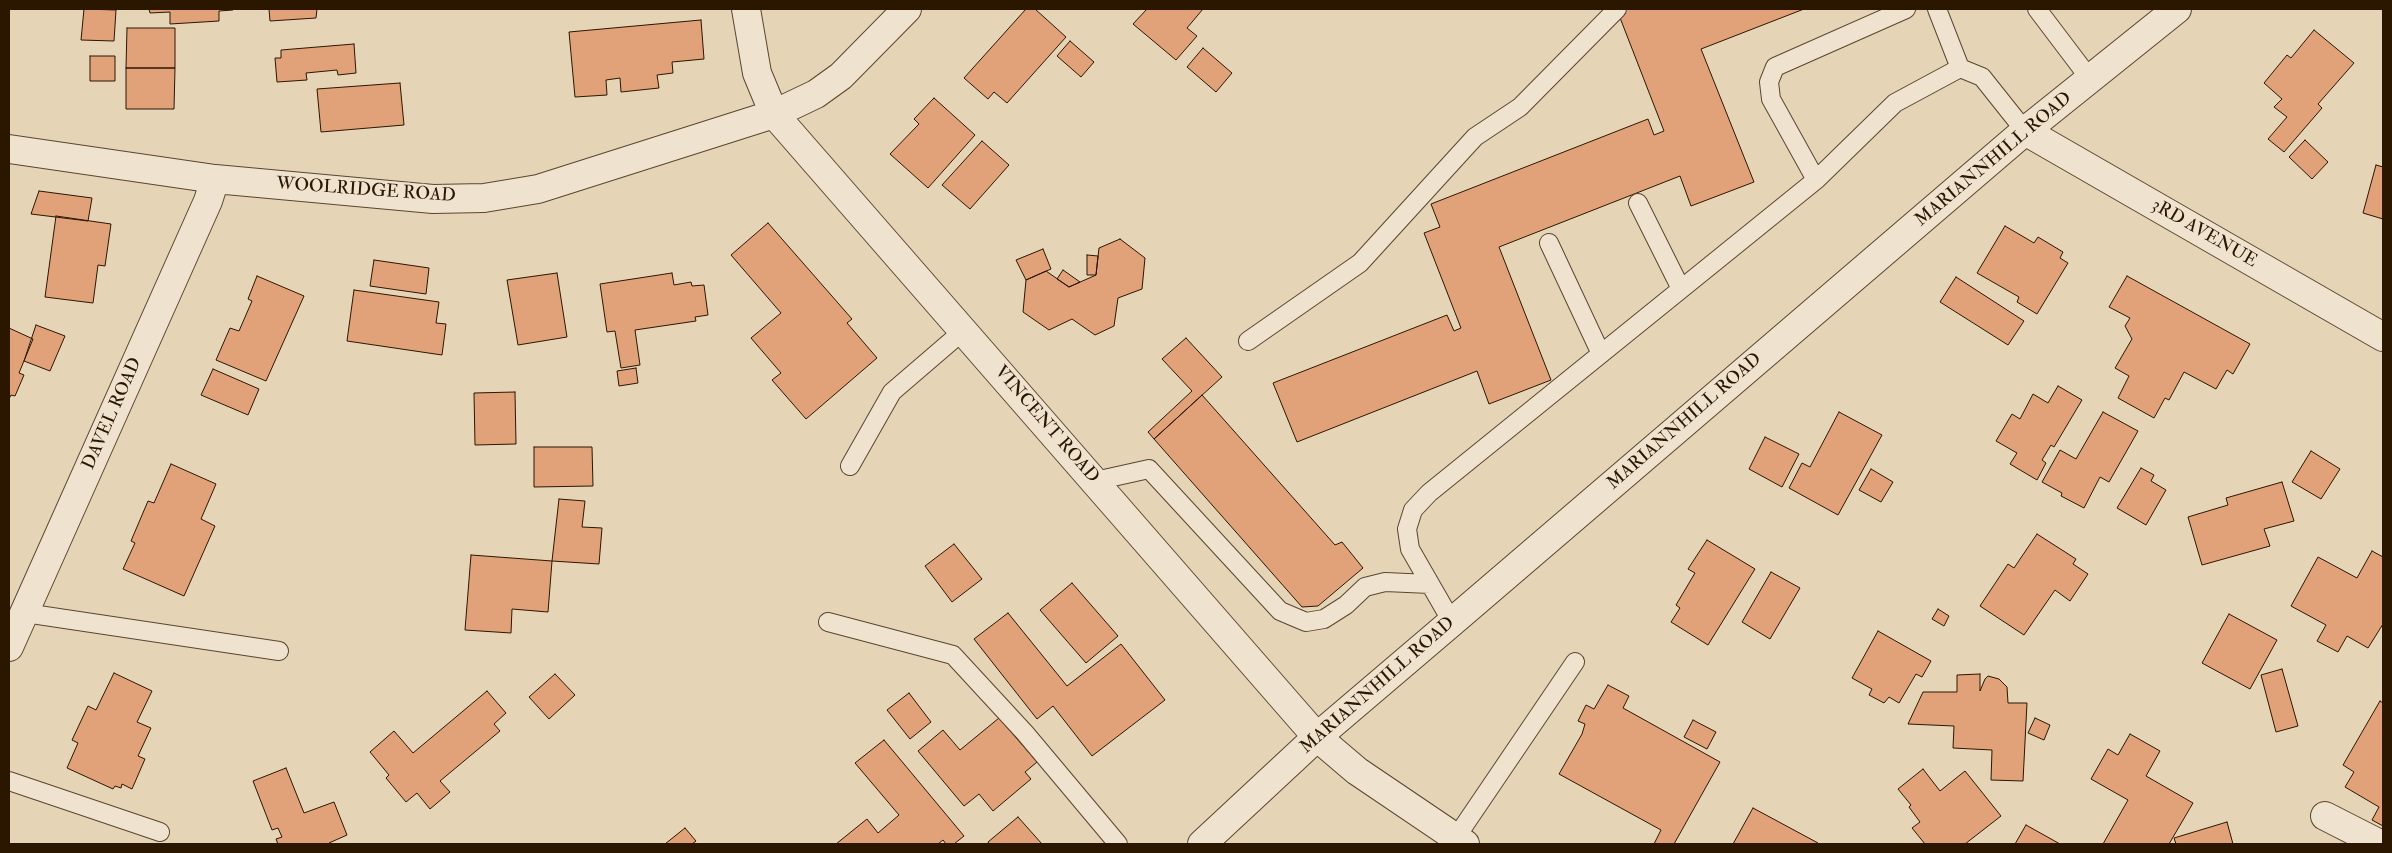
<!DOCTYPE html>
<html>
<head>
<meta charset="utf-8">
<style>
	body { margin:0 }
	#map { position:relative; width:2392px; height:853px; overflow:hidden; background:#e6d4b6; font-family:"IM FELL Double Pica",serif }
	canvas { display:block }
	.frame { position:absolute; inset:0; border:10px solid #2b1600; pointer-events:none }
</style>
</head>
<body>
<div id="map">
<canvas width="2392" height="853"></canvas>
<div class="frame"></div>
</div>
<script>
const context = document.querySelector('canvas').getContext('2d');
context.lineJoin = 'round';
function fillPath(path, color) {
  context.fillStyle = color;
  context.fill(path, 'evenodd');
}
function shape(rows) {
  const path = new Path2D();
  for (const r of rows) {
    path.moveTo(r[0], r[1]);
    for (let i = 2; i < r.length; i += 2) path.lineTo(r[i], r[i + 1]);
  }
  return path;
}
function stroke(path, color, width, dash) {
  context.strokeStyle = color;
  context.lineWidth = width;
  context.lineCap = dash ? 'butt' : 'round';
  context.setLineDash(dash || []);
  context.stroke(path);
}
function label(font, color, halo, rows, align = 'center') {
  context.font = font + ' "IM FELL Double Pica",serif';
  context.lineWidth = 4;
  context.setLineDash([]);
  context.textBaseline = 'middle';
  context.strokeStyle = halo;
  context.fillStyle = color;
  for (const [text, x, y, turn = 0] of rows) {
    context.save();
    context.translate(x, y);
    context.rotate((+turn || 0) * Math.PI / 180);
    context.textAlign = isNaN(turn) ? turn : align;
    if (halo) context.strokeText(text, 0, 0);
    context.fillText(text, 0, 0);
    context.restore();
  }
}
const building = shape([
	[84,9,116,10,114,41,81,40,84,9],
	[149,9,233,9,233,10,219,11,219,21,170,24,170,12,150,13,149,9],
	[269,9,317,9,316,18,270,21,269,9],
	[1026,9,1035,9,1066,37,1007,103,994,92,988,99,964,78,1026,9],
	[1147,9,1203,9,1187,28,1197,36,1176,60,1133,24,1147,9],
	[1621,9,1804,9,1701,49,1754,182,1691,206,1680,176,1499,247,1551,380,1489,404,1477,371,1297,442,1273,383,1447,315,1454,331,1461,328,1424,233,1440,227,1431,204,1648,119,1654,135,1664,131,1617,10,1621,9],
	[701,20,704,59,672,62,673,73,657,75,659,88,621,92,620,78,606,80,607,95,575,97,569,32,701,20],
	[127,28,175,28,175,68,126,68,127,28],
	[2314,30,2354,63,2318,104,2322,108,2284,152,2268,139,2287,117,2274,107,2282,99,2264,83,2287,55,2291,58,2314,30],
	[1070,41,1094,62,1081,77,1057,56,1070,41],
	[354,44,356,73,338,75,337,70,306,73,307,80,277,82,275,58,281,58,281,50,354,44],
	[1203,48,1232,73,1216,92,1187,67,1203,48],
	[90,56,115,56,115,81,90,81,90,56],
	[126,68,175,68,174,109,126,109,126,68],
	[400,83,404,125,321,132,317,89,400,83],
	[934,98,975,135,928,188,890,154,919,124,914,119,934,98],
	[2305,140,2328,162,2312,179,2289,157,2305,140],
	[982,141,1009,165,970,209,942,185,982,141],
	[2376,165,2383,167,2383,219,2363,213,2376,165],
	[39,191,92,198,88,221,31,214,39,191],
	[56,216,111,224,105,266,98,265,93,303,45,297,56,216],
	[768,223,852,319,847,323,877,358,806,419,772,380,781,373,751,338,781,313,731,255,768,223],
	[2005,226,2034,243,2038,237,2063,252,2060,258,2068,263,2037,314,2017,302,2019,297,1977,273,2005,226],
	[1120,239,1145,258,1142,289,1118,298,1114,326,1095,335,1072,319,1049,330,1023,312,1026,280,1046,271,1069,287,1096,275,1099,248,1120,239],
	[1043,249,1051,269,1026,280,1016,260,1043,249],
	[1087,255,1098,256,1096,275,1087,275,1087,255],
	[374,260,429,268,426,294,370,286,374,260],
	[1063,270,1080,282,1069,287,1057,279,1063,270],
	[557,273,567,337,518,345,507,280,557,273],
	[672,273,674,285,691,282,692,286,704,285,708,315,695,317,696,321,635,330,640,365,621,368,615,331,607,332,600,284,672,273],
	[257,276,304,296,266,381,216,360,230,328,239,331,252,301,248,299,257,276],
	[2127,276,2250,344,2233,374,2227,370,2216,389,2184,372,2169,400,2165,398,2154,418,2118,398,2129,376,2115,368,2132,339,2125,326,2130,318,2109,307,2127,276],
	[1956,277,2024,321,2008,345,1940,302,1956,277],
	[354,290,439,302,436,323,446,324,442,355,347,341,354,290],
	[36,325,65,336,50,371,24,361,36,325],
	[9,328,33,339,19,373,24,375,15,396,11,395,9,399,9,328],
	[1186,338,1222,377,1154,439,1148,432,1192,391,1162,359,1186,338],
	[636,368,638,383,619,386,617,371,636,368],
	[213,369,259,389,248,415,201,395,213,369],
	[2058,386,2082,400,2054,447,2051,445,2042,460,2046,463,2037,480,2010,464,2017,453,1996,441,2012,414,2020,419,2033,394,2048,403,2058,386],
	[515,392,516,444,475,445,474,393,515,392],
	[1202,395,1335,545,1342,542,1363,568,1318,606,1302,607,1154,439,1202,395],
	[1839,412,1882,435,1838,515,1789,488,1802,463,1810,467,1839,412],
	[2103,412,2138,431,2109,482,2100,477,2084,508,2061,496,2062,493,2042,482,2060,450,2076,459,2103,412],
	[1765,437,1799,454,1782,487,1749,469,1765,437],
	[534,447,592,447,593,486,534,487,534,447],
	[2311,451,2340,469,2321,499,2292,482,2311,451],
	[171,464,216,484,201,519,215,526,184,596,123,569,135,543,131,541,148,501,154,503,171,464],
	[2141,468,2154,475,2151,481,2166,490,2146,525,2117,508,2141,468],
	[1871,469,1893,482,1881,502,1859,490,1871,469],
	[2282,482,2294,521,2264,529,2270,546,2202,565,2188,517,2228,505,2226,498,2282,482],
	[559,499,585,501,582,527,602,528,599,564,552,561,559,499],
	[2037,534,2076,559,2073,564,2088,574,2070,601,2055,590,2024,635,1980,606,2008,564,2014,568,2037,534],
	[1707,540,1755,569,1708,645,1671,622,1680,608,1676,605,1695,573,1688,569,1707,540],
	[954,544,982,579,952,602,925,566,954,544],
	[2372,551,2383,557,2383,624,2368,648,2347,636,2338,652,2317,641,2326,625,2291,606,2318,557,2357,578,2372,551],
	[471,555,552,561,548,612,512,609,511,633,465,630,471,555],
	[1771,572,1800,588,1770,639,1742,622,1771,572],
	[1072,583,1118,636,1086,663,1040,610,1072,583],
	[1938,609,1949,616,1944,626,1932,619,1938,609],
	[1008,613,1067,686,1121,644,1165,700,1092,756,1053,706,1037,719,974,639,1008,613],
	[2229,614,2277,640,2250,689,2202,663,2229,614],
	[1878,631,1931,661,1922,677,1916,674,1899,703,1889,697,1884,703,1869,695,1872,689,1852,678,1878,631],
	[2282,669,2298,726,2276,732,2261,675,2282,669],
	[114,673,152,691,137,722,151,728,138,756,145,759,132,789,122,784,121,788,115,786,113,789,67,768,78,743,72,740,88,706,96,710,114,673],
	[555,674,575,695,549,719,529,697,555,674],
	[1980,674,1980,691,1985,679,1988,676,1999,679,2007,687,2008,703,2027,703,2023,781,1991,780,1992,750,1953,748,1954,726,1908,724,1923,692,1957,692,1957,675,1980,674],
	[1608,685,1629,696,1623,708,1720,762,1674,844,1654,844,1661,830,1559,774,1582,734,1585,724,1578,721,1586,705,1594,709,1608,685],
	[487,691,506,713,494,724,500,731,440,781,450,792,430,809,417,793,406,802,386,778,389,775,370,752,394,731,413,753,487,691],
	[909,693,931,722,910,739,887,710,909,693],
	[2380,701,2383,703,2383,826,2372,820,2379,807,2345,787,2354,772,2343,765,2380,701],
	[999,718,1037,762,1025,772,1031,779,993,811,979,794,964,806,918,751,943,730,960,750,999,718],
	[2035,718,2050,725,2044,740,2028,733,2035,718],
	[1693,720,1716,732,1707,749,1684,737,1693,720],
	[2130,734,2160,751,2146,776,2193,803,2169,844,2103,844,2128,800,2091,779,2108,749,2118,755,2130,734],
	[884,740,964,836,954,844,946,844,943,840,938,844,836,844,867,819,878,833,899,815,855,763,884,740],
	[286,768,304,813,334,802,347,835,329,843,330,844,278,844,276,839,282,837,278,828,272,830,253,781,286,768],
	[1923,769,1940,791,1965,771,2001,816,1965,844,1925,844,1912,828,1920,822,1909,807,1911,805,1898,789,1923,769],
	[1753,808,1818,843,1817,844,1733,844,1753,808],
	[1018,817,1042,844,989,844,988,842,1018,817],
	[2227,822,2233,844,2176,844,2174,838,2227,822],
	[2026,825,2060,844,2015,844,2026,825],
	[685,828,696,841,692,844,665,844,685,828]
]);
fillPath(building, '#e1a27a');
stroke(building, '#2b1600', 1);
const service = shape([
	[1937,9,1960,68],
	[2037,9,2090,79],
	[1816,180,1771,99,1769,82,1775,67,1906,9],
	[1638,203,1681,289],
	[1549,243,1601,354],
	[1248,341,1360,263,1475,137,1520,107,1617,9],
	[850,466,892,392,963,331],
	[1095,481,1149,469,1280,611,1306,622,1324,619,1346,605,1365,587,1385,582,1430,584],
	[25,613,279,651],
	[828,622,953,655,1025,733,1118,844],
	[1452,622,1410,549,1407,529,1413,510,1429,493,1816,180,1895,103,1960,68,1982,77,2025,131],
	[9,781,160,832],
	[1455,839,1575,662]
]);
const minor = shape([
	[746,9,757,73,774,114,1317,737,1357,771,1465,844],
	[2025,131,2383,337],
	[9,149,215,179,433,199,484,198,538,189,774,114,816,94,841,76,907,9],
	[9,647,208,201,215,179],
	[2325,816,2380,844]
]);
const tertiary = shape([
	[1202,844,1317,737,1452,622,2025,131,2177,9]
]);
stroke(service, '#5a462e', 20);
stroke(minor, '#5a462e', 30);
stroke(tertiary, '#5a462e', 30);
stroke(service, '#efe3d0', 18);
stroke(minor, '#efe3d0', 28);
stroke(tertiary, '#efe3d0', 28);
label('18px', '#2b1600', '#efe3d0', [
	["MARIANNHILL ROAD",1994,160,-40],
	["WOOLRIDGE ROAD",366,191,4],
	["3RD AVENUE",2204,234,30],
	["DAVEL ROAD",113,414,-66],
	["MARIANNHILL ROAD",1685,422,-41],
	["VINCENT ROAD",1046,425,49],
	["MARIANNHILL ROAD",1378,686,-41]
]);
</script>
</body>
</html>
